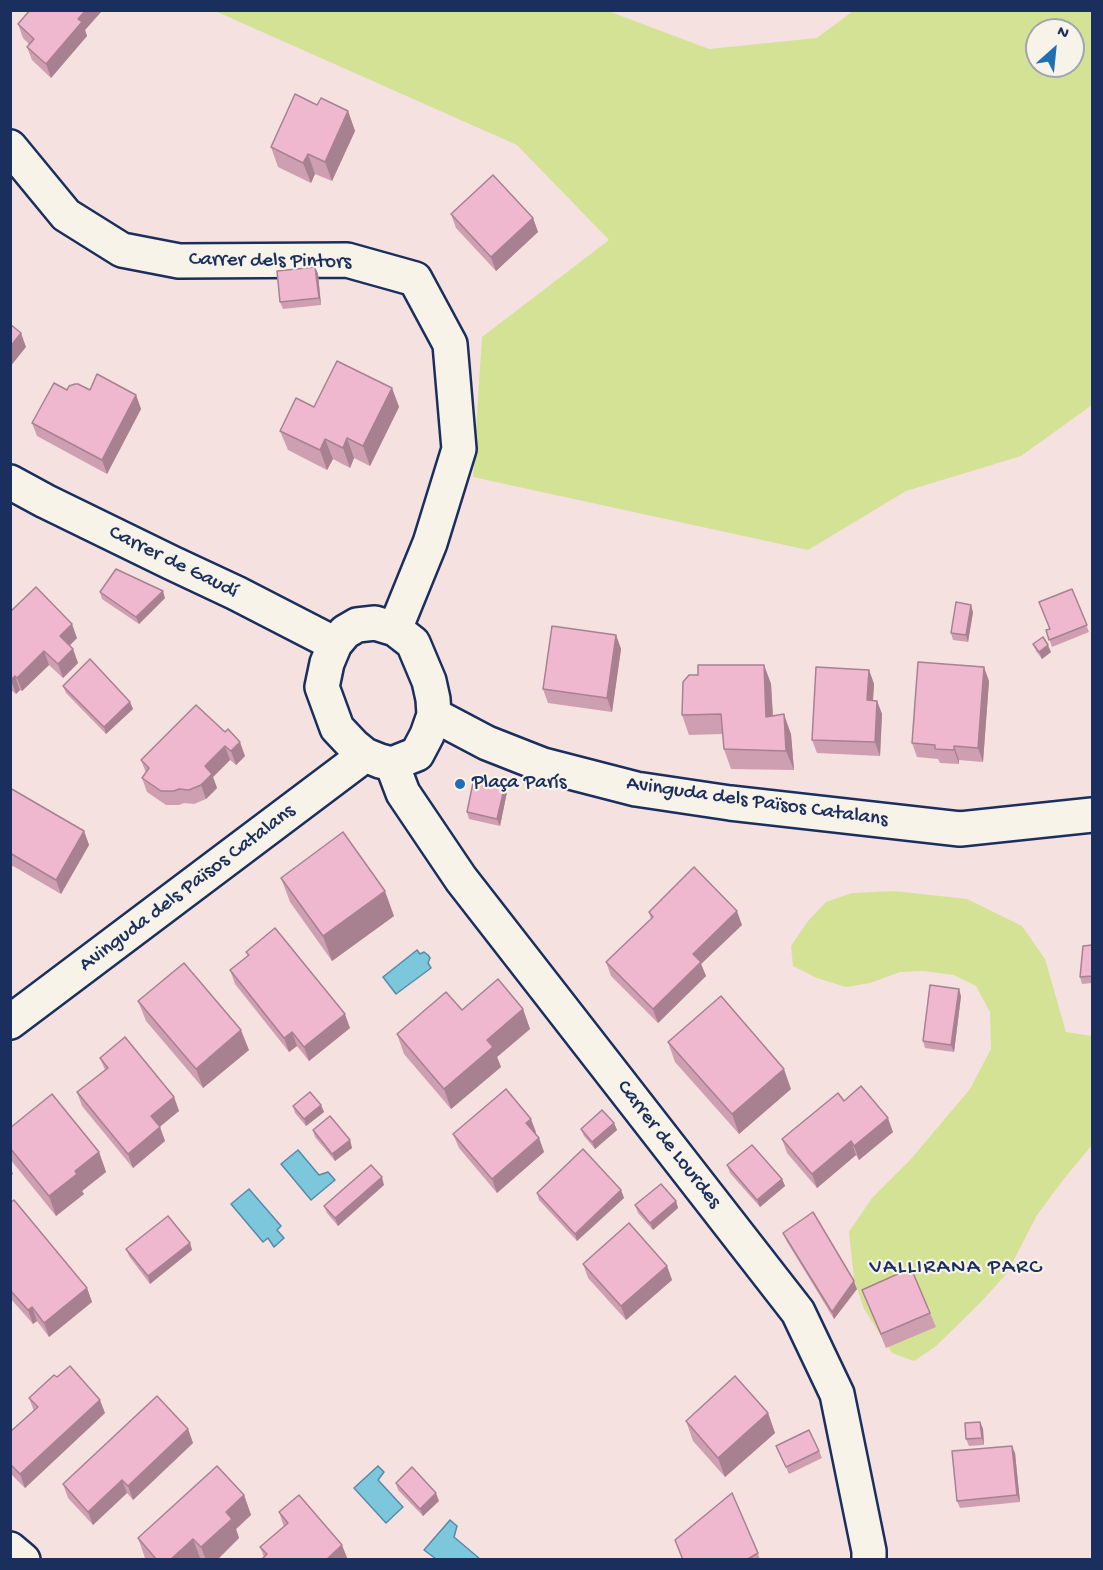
<!DOCTYPE html>
<html>
<head>
<meta charset="utf-8">
<style>
	body { margin:0 }
	#map { position:relative; width:1103px; height:1570px; overflow:hidden; background:#f5e1e0; font-family:"Gochi Hand",sans-serif }
	canvas { display:block }
	.frame { position:absolute; inset:0; border:12px solid #1b2f5e; pointer-events:none }
	.north { position:absolute; left:1025px; top:18px; width:60px; height:60px; box-sizing:border-box; background:#f7f3e8; border:2px solid #9fa5b1; border-radius:50%; rotate:27deg; font-size:16px; font-weight:700; line-height:24px; text-align:center; color:#1b2f5e }
	.north::after { content:''; display:block; margin:auto; width:21px; height:27px; background:#1f6fb2; clip-path:polygon(50% 0,100% 100%,50% 72%,0 100%) }
</style>
</head>
<body>
<div id="map">
<canvas width="1103" height="1570"></canvas>
<div class="frame"></div>
<div class="north">N</div>
</div>
<script>
const context = document.querySelector('canvas').getContext('2d');
context.lineJoin = 'round';
function fillPath(path, color) {
  context.fillStyle = color;
  context.fill(path, 'evenodd');
}
function shape(rows) {
  const path = new Path2D();
  for (const r of rows) {
    path.moveTo(r[0], r[1]);
    for (let i = 2; i < r.length; i += 2) path.lineTo(r[i], r[i + 1]);
  }
  return path;
}
function stroke(path, color, width, dash) {
  context.strokeStyle = color;
  context.lineWidth = width;
  context.lineCap = dash ? 'butt' : 'round';
  context.setLineDash(dash || []);
  context.stroke(path);
}
function label(font, color, halo, rows, align = 'center') {
  context.font = font + ' "Gochi Hand",sans-serif';
  context.lineWidth = 4.5;
  context.setLineDash([]);
  context.textBaseline = 'middle';
  context.strokeStyle = halo;
  context.fillStyle = color;
  for (const [text, x, y, turn = 0] of rows) {
    context.save();
    context.translate(x, y);
    context.rotate((+turn || 0) * Math.PI / 180);
    context.textAlign = isNaN(turn) ? turn : align;
    if (halo) context.strokeText(text, 0, 0);
    context.fillText(text, 0, 0);
    context.restore();
  }
}
fillPath(shape([
	[215,11,608,11,709,49,817,38,853,11,1092,11,1092,405,1021,456,906,491,808,550,473,477,482,337,609,240,517,145],
	[1037,30,1073,30,1073,66,1037,66],
	[894,891,967,899,1022,926,1045,959,1066,1032,1092,1036,1092,1145,1063,1180,1037,1215,1007,1273,981,1302,936,1346,914,1361,892,1353,864,1309,854,1279,849,1232,872,1198,911,1159,970,1089,991,1049,990,1012,976,986,954,975,923,971,900,972,870,983,846,987,817,978,793,966,791,946,808,921,826,902,852,893]
]), '#d3e295');
const water = shape([
	[417,950,420,954,424,952,428,955,430,958,428,963,431,968,396,994,383,977,417,950],
	[298,1150,319,1175,328,1172,335,1180,311,1200,281,1164,298,1150],
	[249,1189,281,1226,277,1230,284,1238,274,1247,268,1238,263,1242,231,1204,249,1189],
	[378,1466,384,1472,378,1480,403,1507,386,1523,354,1488,378,1466],
	[450,1520,457,1526,454,1537,480,1559,436,1559,424,1550,450,1520]
]);
fillPath(water, '#7cc7db');
stroke(water, '#558aa9', 1.5);
const minor = shape([
	[10,147,66,215,122,250,179,261,347,260,415,279,450,344,459,449,430,543,395,629],
	[10,482,45,501,172,563,236,593,335,644],
	[375,623,395,629,413,643,429,681,433,699,434,715,427,735,417,754,392,764,380,761,365,755,354,746,337,728,322,687,327,663,335,644,345,632,357,625,375,623],
	[434,715,487,743,543,765,636,789,730,803,960,829,1092,815],
	[392,764,403,793,461,879,798,1312,837,1394,869,1551,869,1560],
	[10,1022,365,755],
	[10,1549,23,1560]
]);
stroke(minor, '#1b2f5e', 38);
stroke(minor, '#f7f3e8', 33);
fillPath(shape([
	[101,12,85,30,87,36,51,78,32,60,27,47,29,44,23,38,18,24],
	[317,105,348,111,355,131,332,181,315,174,311,183,278,167,271,147],
	[451,214,533,218,538,232,496,271,456,228],
	[315,267,318,274,321,305,283,309,280,302],
	[392,388,399,407,370,466,354,458,350,468,333,459,327,470,288,450,280,431,314,407],
	[67,390,90,390,136,395,141,409,107,474,37,436,32,423],
	[1072,589,1089,632,1052,647,1046,630,1049,629],
	[100,592,165,598,139,624,102,599],
	[10,612,77,638,70,645,73,649,78,663,63,678,49,665,22,691,20,690,16,694,10,689],
	[973,612,968,642,953,640,951,633],
	[616,635,621,649,612,712,548,703,543,689],
	[1033,644,1051,652,1042,659,1036,651],
	[764,665,771,684,773,716,791,734,794,770,731,769,724,749,723,734,689,735,682,715,698,675],
	[869,670,874,684,873,700,877,701,882,714,880,756,817,753,812,740],
	[989,681,983,762,959,760,959,764,940,763,938,759,917,757,912,743],
	[63,686,130,702,133,709,106,734,66,693],
	[196,705,245,756,236,765,230,760,213,777,217,788,206,799,194,804,184,803,179,805,166,805,147,792,142,778,146,773,141,760],
	[505,785,507,792,500,826,469,819,467,812],
	[10,788,84,831,89,845,61,894,13,866,10,868],
	[281,878,394,916,332,961,290,902],
	[649,912,742,925,701,964,706,976,658,1023,611,976,606,962,651,919],
	[1092,945,1092,983,1082,984,1080,977],
	[246,952,350,1028,309,1061,297,1046,289,1052,235,984,230,970,248,956],
	[961,996,954,1052,925,1048,923,1041],
	[138,1001,249,1050,203,1088,146,1021],
	[523,1009,530,1029,497,1057,501,1067,451,1109,404,1054,397,1034,462,1010],
	[668,1042,791,1089,739,1134,675,1062],
	[100,1058,174,1097,179,1111,159,1126,165,1141,133,1168,82,1106,77,1092,105,1070],
	[844,1101,893,1132,859,1160,856,1155,817,1188,787,1153,782,1139],
	[321,1105,324,1112,306,1126,295,1113,293,1106],
	[614,1123,617,1130,595,1149,584,1136,581,1129],
	[10,1128,99,1152,106,1172,82,1191,84,1194,56,1216,10,1159],
	[313,1130,350,1140,352,1148,335,1161,315,1137],
	[536,1132,535,1133,539,1138,544,1152,497,1193,459,1148,453,1134],
	[727,1165,782,1179,785,1186,760,1207,730,1173],
	[384,1185,338,1226,327,1213,324,1206],
	[621,1190,624,1198,577,1241,539,1200,537,1193],
	[676,1201,678,1208,653,1230,638,1213,635,1205],
	[10,1203,87,1288,92,1302,49,1337,37,1321,33,1324,10,1298],
	[783,1233,857,1289,834,1319,786,1240],
	[190,1243,192,1250,150,1284,129,1256,126,1249],
	[583,1264,667,1266,672,1280,626,1320,588,1278],
	[862,1290,930,1313,936,1327,886,1348],
	[57,1377,105,1413,25,1488,10,1473,10,1432,34,1411,29,1398],
	[768,1413,775,1433,725,1477,693,1441,686,1421],
	[980,1422,983,1429,984,1445,969,1446,966,1439],
	[188,1429,193,1443,133,1500,127,1493,93,1525,68,1498,63,1484],
	[776,1446,819,1451,822,1458,789,1474],
	[1015,1453,1020,1502,960,1508,957,1501],
	[396,1483,439,1501,423,1516,398,1490],
	[244,1495,251,1515,236,1529,239,1538,217,1560,201,1560,200,1558,199,1560,146,1560,145,1558,138,1538],
	[279,1512,348,1560,264,1557,260,1547,284,1527],
	[675,1540,758,1553,760,1560,683,1560]
]), '#ce9eb1');
fillPath(shape([
	[86,10,101,10,101,12,85,30,87,36,51,78,46,64,78,19],
	[348,111,355,131,332,181,325,162],
	[308,154,315,174,311,183,303,163],
	[533,218,538,232,496,271,491,257],
	[315,267,318,274,321,305,319,298],
	[21,333,26,347,10,367,10,347],
	[392,388,399,407,370,466,363,446],
	[136,395,141,409,107,474,102,460],
	[347,438,354,458,350,468,343,448],
	[325,439,333,459,327,470,320,450],
	[163,591,165,598,139,624,136,617],
	[971,605,973,612,968,642,966,635],
	[72,624,77,638,65,650,60,636],
	[616,635,621,649,612,712,607,698],
	[1048,645,1051,652,1042,659,1039,652],
	[73,649,78,663,63,678,58,664],
	[44,651,49,665,22,691,17,678],
	[764,665,771,684,774,737,766,717],
	[984,667,989,681,983,762,978,748],
	[869,670,874,684,872,714,867,700],
	[15,676,20,690,16,694,11,680],
	[877,701,882,714,880,756,875,742],
	[130,702,133,709,106,734,104,727],
	[784,714,791,734,794,770,786,751],
	[240,742,245,756,236,765,231,751],
	[225,746,230,760,213,777,217,788,206,799,201,785,205,766],
	[954,746,959,760,959,764,954,750],
	[505,785,507,792,500,826,497,819],
	[84,831,89,845,61,894,56,880],
	[385,891,394,916,332,961,323,936],
	[737,911,742,925,701,964,706,976,658,1023,653,1009,693,954],
	[959,989,961,996,954,1052,951,1045],
	[523,1009,530,1029,497,1057,501,1067,451,1109,444,1089,487,1040],
	[345,1014,350,1028,309,1061,304,1047],
	[241,1030,249,1050,203,1088,196,1069],
	[292,1032,297,1046,289,1052,284,1038],
	[784,1069,791,1089,739,1134,732,1114],
	[174,1097,179,1111,156,1130,151,1116],
	[321,1105,324,1112,306,1126,304,1119],
	[888,1118,893,1132,859,1160,854,1146],
	[531,1119,536,1132,531,1137,526,1123],
	[614,1123,617,1130,595,1149,592,1142],
	[160,1127,165,1141,133,1168,128,1154],
	[539,1138,544,1152,497,1193,492,1179],
	[350,1140,352,1148,335,1161,332,1154],
	[851,1141,856,1155,817,1188,812,1174],
	[99,1152,106,1172,82,1191,84,1194,56,1216,49,1196,75,1171],
	[10,1167,13,1174,10,1176],
	[382,1177,384,1185,338,1226,335,1218],
	[782,1179,785,1186,760,1207,757,1200],
	[621,1190,624,1198,577,1241,575,1234],
	[676,1201,678,1208,653,1230,650,1223],
	[190,1243,192,1250,150,1284,148,1276],
	[667,1266,672,1280,626,1320,621,1306],
	[854,1281,857,1289,834,1319,832,1312],
	[87,1288,92,1302,49,1337,44,1323],
	[32,1307,37,1321,33,1324,28,1310],
	[100,1400,105,1413,25,1488,20,1474],
	[768,1413,775,1433,725,1477,718,1458],
	[980,1422,983,1429,984,1445,982,1438],
	[188,1429,193,1443,133,1500,128,1486],
	[1012,1446,1015,1453,1020,1502,1017,1495],
	[122,1480,127,1493,93,1525,88,1512],
	[436,1493,439,1501,423,1516,420,1509],
	[244,1495,251,1515,236,1529,239,1538,217,1560,206,1560,201,1547,226,1512],
	[193,1539,200,1558,199,1560,170,1560],
	[342,1545,348,1560,326,1560]
]), '#a88190');
const building = shape([
	[30,10,86,10,78,19,82,22,46,64,27,47,34,39,18,24,30,10],
	[295,94,317,105,321,98,348,111,325,162,308,154,303,163,271,147,295,94],
	[493,175,533,218,491,257,451,214,493,175],
	[315,267,319,298,280,302,277,271,315,267],
	[10,324,21,333,10,347,10,324],
	[337,361,392,388,363,446,347,438,343,448,325,439,320,450,280,431,296,398,314,407,337,361],
	[97,374,136,395,102,460,32,423,54,383,67,390,69,386,75,384,78,384,90,390,97,374],
	[116,569,163,591,136,617,100,592,116,569],
	[36,587,72,624,60,636,73,649,58,664,44,651,17,678,15,676,11,680,10,612,36,587],
	[1072,589,1087,625,1049,640,1046,630,1050,629,1039,602,1072,589],
	[956,602,971,605,966,635,951,633,956,602],
	[552,626,616,635,607,698,543,689,552,626],
	[1043,637,1048,645,1039,652,1033,644,1043,637],
	[90,659,130,702,104,727,63,686,90,659],
	[918,662,984,667,978,748,954,746,954,750,935,749,935,745,912,743,918,662],
	[698,665,764,665,766,717,784,714,786,751,724,749,721,714,682,715,683,682,689,675,698,675,698,665],
	[816,667,869,670,867,700,877,701,875,742,812,740,816,667],
	[196,705,225,732,228,729,240,742,231,751,225,746,205,766,212,774,201,785,189,790,179,789,174,791,161,791,142,778,149,768,141,760,196,705],
	[474,778,505,785,497,819,467,812,474,778],
	[10,788,84,831,56,880,10,853,10,788],
	[343,832,385,891,323,936,281,878,343,832],
	[694,867,737,911,693,954,701,962,653,1009,606,962,653,917,649,912,694,867],
	[275,928,345,1014,304,1047,292,1032,284,1038,230,970,249,955,246,952,275,928],
	[1092,945,1092,976,1080,977,1083,946,1092,945],
	[184,963,241,1030,196,1069,138,1001,184,963],
	[498,979,523,1009,487,1040,493,1047,444,1089,397,1034,446,992,462,1010,498,979],
	[930,985,959,989,951,1045,923,1041,930,985],
	[721,996,784,1069,732,1114,668,1042,721,996],
	[125,1037,174,1097,151,1116,160,1127,128,1154,77,1092,108,1068,100,1058,125,1037],
	[861,1086,888,1118,854,1146,851,1141,812,1174,782,1139,838,1093,844,1101,861,1086],
	[506,1089,531,1119,526,1123,539,1138,492,1179,453,1134,506,1089],
	[310,1092,321,1105,304,1119,293,1106,310,1092],
	[52,1094,99,1152,75,1171,77,1174,49,1196,10,1148,10,1128,52,1094],
	[602,1110,614,1123,592,1142,581,1129,602,1110],
	[330,1116,350,1140,332,1154,313,1130,330,1116],
	[752,1145,782,1179,757,1200,727,1165,752,1145],
	[583,1149,621,1190,575,1234,537,1193,583,1149],
	[371,1165,382,1177,335,1218,324,1206,371,1165],
	[661,1184,676,1201,650,1223,635,1205,661,1184],
	[14,1200,87,1288,44,1323,32,1307,28,1310,10,1290,10,1203,14,1200],
	[813,1212,854,1281,832,1312,783,1233,813,1212],
	[168,1216,190,1243,148,1276,126,1249,168,1216],
	[629,1223,667,1266,621,1306,583,1264,629,1223],
	[911,1268,930,1313,881,1334,862,1290,911,1268],
	[70,1366,100,1400,20,1474,10,1464,10,1432,38,1407,29,1398,54,1375,57,1377,70,1366],
	[735,1376,768,1413,718,1458,686,1421,735,1376],
	[157,1396,188,1429,128,1486,122,1480,88,1512,63,1484,157,1396],
	[980,1422,982,1438,966,1439,965,1423,980,1422],
	[809,1430,819,1451,786,1467,776,1446,809,1430],
	[1012,1446,1017,1495,957,1501,952,1451,1012,1446],
	[217,1466,244,1495,226,1512,232,1519,201,1547,193,1539,170,1560,157,1560,138,1538,217,1466],
	[412,1467,436,1493,420,1509,396,1483,412,1467],
	[732,1493,758,1553,746,1560,683,1560,675,1540,732,1493],
	[299,1495,342,1545,326,1560,261,1560,267,1554,260,1547,288,1523,279,1512,299,1495]
]);
fillPath(building, '#f0b8ce');
stroke(building, '#a88190', 1.5);
for (const [x, y, r, color] of [
	[460,784,6,"#1f6fb2"]
]) {
  const dot = new Path2D();
  dot.arc(x, y, r, 0, 2 * Math.PI);
  context.fillStyle = color;
  context.fill(dot);
  stroke(dot, '#f7f3e8', 2);
}
label('21px', '#1b2f5e', '#f7f3e8', [
	["Carrer dels Pintors",270,262,1],
	["Carrer de Gaudí",173,563,26],
	["Avinguda dels Països Catalans",757,803,8],
	["Avinguda dels Països Catalans",188,889,-37],
	["Carrer de Lourdes",668,1145,52]
]);
label('21px', '#1b2f5e', '#f7f3e8', [
	["Plaça París",472,784]
], 'left');
context.letterSpacing = '1.5px';
label('22px', '#1b2f5e', '#f7f3e8', [
	["VALLIRANA PARC",956,1269]
]);
context.letterSpacing = '0px';
</script>
</body>
</html>
